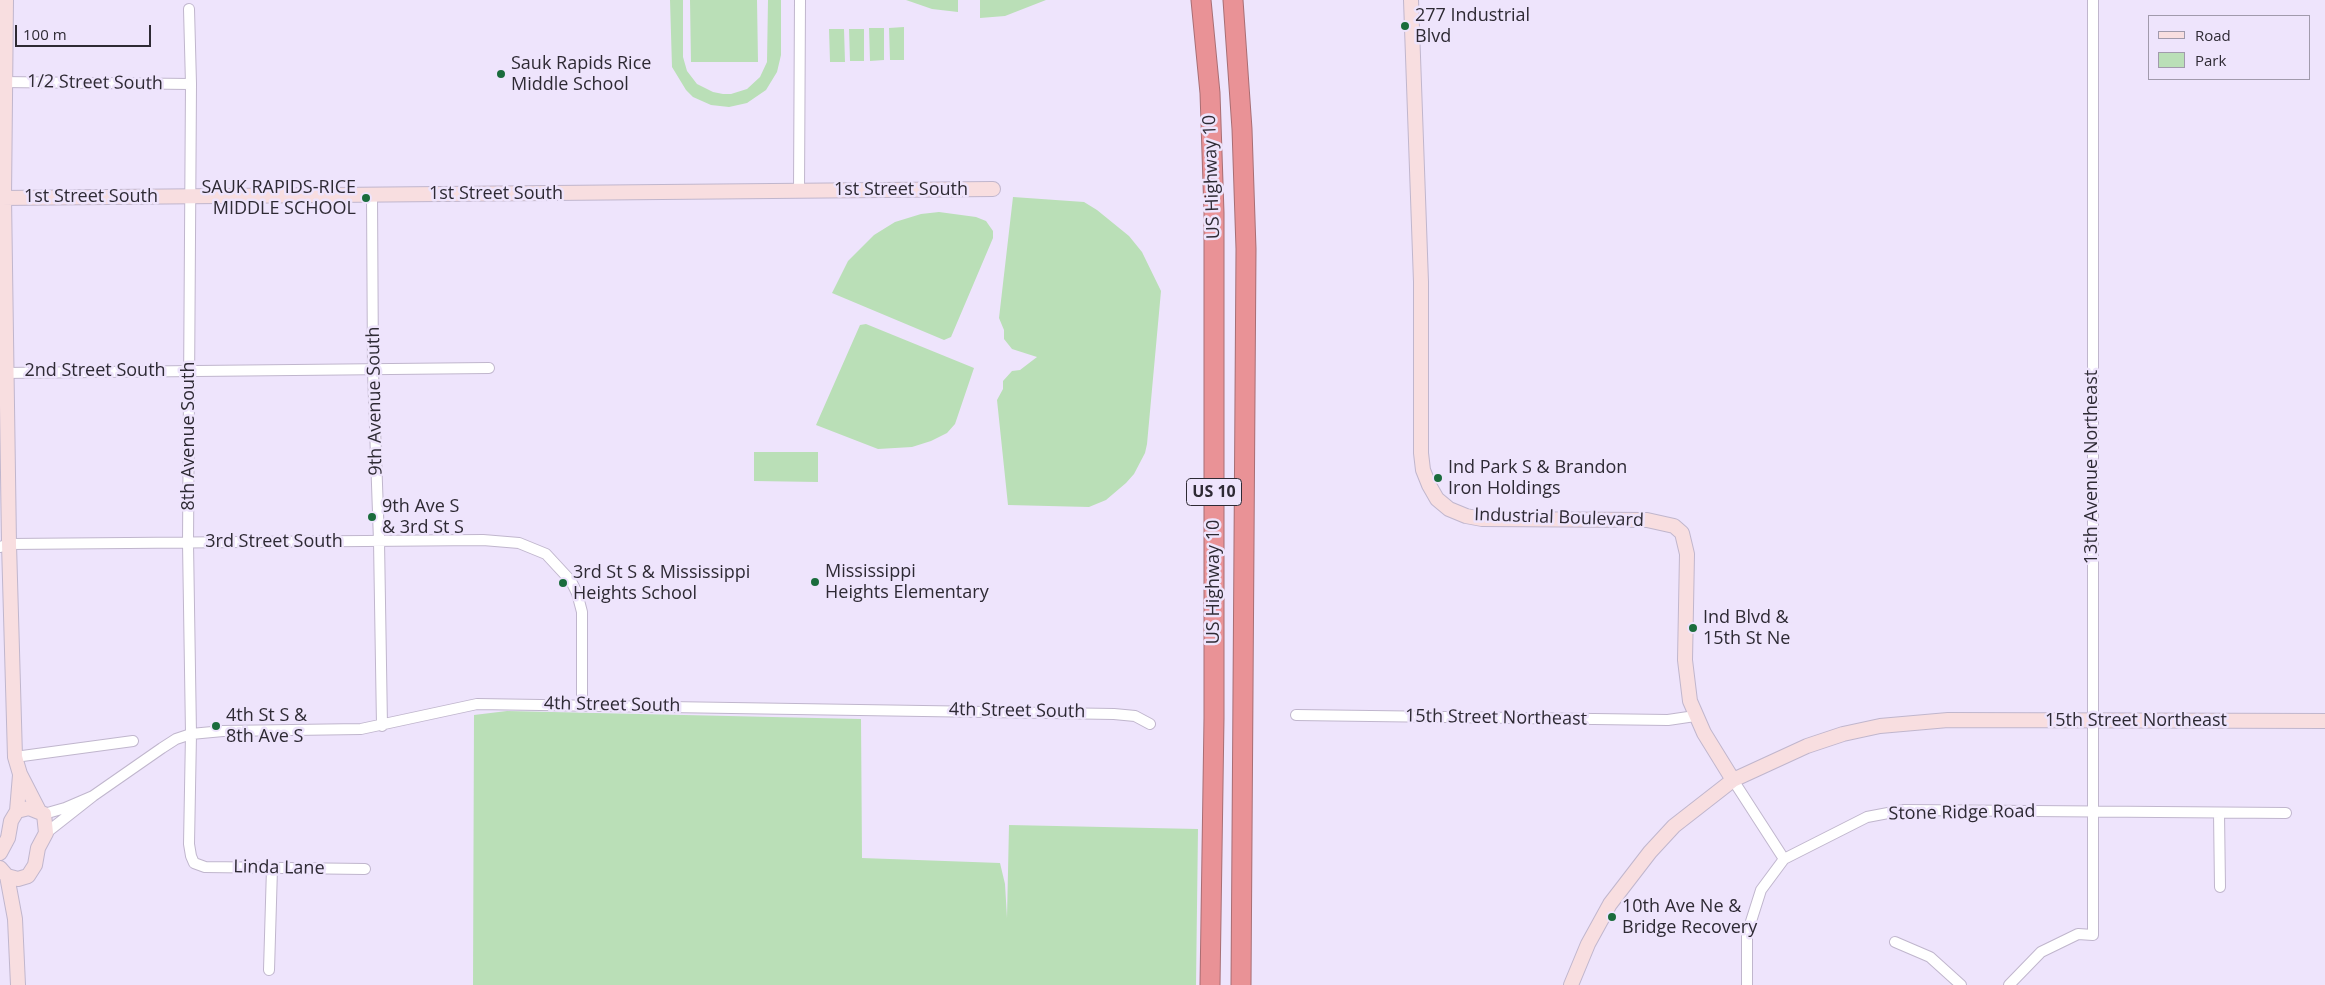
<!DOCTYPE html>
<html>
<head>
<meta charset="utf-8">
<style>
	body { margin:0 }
	#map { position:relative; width:2325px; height:985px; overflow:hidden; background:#eee4fc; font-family:"Open Sans",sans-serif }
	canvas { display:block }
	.legend { position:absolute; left:2148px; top:15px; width:162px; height:65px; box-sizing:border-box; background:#eee4fc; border:1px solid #a19aac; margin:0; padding:6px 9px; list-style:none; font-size:15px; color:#2e2a34 }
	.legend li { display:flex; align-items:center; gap:10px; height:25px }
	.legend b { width:25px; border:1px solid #a19aac }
	.scale { position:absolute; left:15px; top:25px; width:136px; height:22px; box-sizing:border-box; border:2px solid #2e2a34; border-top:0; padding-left:6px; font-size:15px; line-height:18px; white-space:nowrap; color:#2e2a34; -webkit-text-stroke:4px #eee4fc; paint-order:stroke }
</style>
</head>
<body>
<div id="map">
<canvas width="2325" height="985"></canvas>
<ul class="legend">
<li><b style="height:6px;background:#f8dee0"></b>Road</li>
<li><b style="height:14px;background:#badfb7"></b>Park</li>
</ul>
<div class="scale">100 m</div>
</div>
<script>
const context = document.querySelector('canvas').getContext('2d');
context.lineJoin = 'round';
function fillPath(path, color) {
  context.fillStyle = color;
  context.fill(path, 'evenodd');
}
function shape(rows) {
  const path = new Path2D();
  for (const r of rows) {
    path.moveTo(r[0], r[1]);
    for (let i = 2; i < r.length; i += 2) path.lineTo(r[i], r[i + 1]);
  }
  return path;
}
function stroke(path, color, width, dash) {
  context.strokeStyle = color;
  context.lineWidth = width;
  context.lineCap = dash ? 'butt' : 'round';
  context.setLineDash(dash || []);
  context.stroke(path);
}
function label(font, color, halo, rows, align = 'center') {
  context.font = font + ' "Open Sans",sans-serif';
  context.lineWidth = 5;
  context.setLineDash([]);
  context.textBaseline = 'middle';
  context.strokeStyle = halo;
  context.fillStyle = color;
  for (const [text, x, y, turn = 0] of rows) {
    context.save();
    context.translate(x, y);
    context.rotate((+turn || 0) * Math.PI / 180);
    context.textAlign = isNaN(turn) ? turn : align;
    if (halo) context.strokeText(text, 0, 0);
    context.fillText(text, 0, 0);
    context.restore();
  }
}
fillPath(shape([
	[670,0,683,0,683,57,687,71,697,84,713,92,723,94,731,94,747,89,760,77,767,62,768,0,781,0,781,55,777,72,766,90,747,103,729,107,711,105,693,97,686,90,672,67],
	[690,0,757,0,758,62,691,62],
	[906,0,958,0,958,12,932,9],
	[980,0,1046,0,1005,16,980,18],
	[904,27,904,60,890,60,889,28],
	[869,28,884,28,884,60,870,61],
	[829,29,844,29,845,62,830,62],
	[849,29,864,29,864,61,850,61],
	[1013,197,1084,202,1097,210,1129,236,1142,252,1161,291,1147,444,1145,453,1134,474,1126,483,1106,500,1089,507,1008,505,997,400,1003,389,1003,381,1012,371,1020,370,1037,357,1012,349,1004,339,1004,330,999,318],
	[939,212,976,217,986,221,993,231,993,238,951,337,944,340,832,293,848,261,874,235,895,222,921,214],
	[866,324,974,368,955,424,947,433,931,441,912,447,878,449,816,425,860,325],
	[754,452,818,452,818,482,754,481],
	[507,711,861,719,862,858,1000,863,1005,884,1007,918,1009,825,1198,829,1196,985,473,985,474,715]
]), '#badfb7');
const street = shape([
	[189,9,191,84,188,543,191,734,189,844,191,856,194,863,205,867,365,869],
	[0,82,191,84],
	[799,191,800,0],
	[372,195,373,371,379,541,382,726],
	[1,373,489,368],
	[0,547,9,544,483,540,519,543,546,554,571,581,577,593,582,612,582,704],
	[1296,715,1668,720,1695,716],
	[15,757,133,741],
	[1733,780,1784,859],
	[93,796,162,748,176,739,191,734,223,731,361,729,477,704,1114,714,1135,716,1150,724],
	[2219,813,2220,887],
	[44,814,65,808,93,796,46,833],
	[1895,942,1930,957,1961,985],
	[269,970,272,868],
	[1747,985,1747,934,1761,890,1784,859,1867,817,1904,810,2286,813],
	[2009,985,2041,952,2078,934,2093,935,2093,0]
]);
const secondary = shape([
	[6,0,4,197,9,544,15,757,20,774,39,811],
	[1411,0,1421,282,1421,453,1423,470,1429,485,1437,499,1449,509,1466,516,1482,519,1647,520,1674,526,1682,533,1687,554,1685,660,1690,701,1704,733,1733,780],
	[0,198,993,189],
	[17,811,20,775],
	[0,853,8,838,11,821,17,811,29,808,44,814,46,833,38,848,35,865,28,876,18,879,7,876,0,868],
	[7,876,15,919,18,985],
	[1571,985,1588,944,1610,904,1650,852,1674,826,1733,780,1807,746,1843,734,1880,726,1948,720,2325,721]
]);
const highway = shape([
	[1201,0,1210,93,1214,213,1214,718,1210,985],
	[1233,0,1242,129,1246,249,1241,985]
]);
stroke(street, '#c0b6cd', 12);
stroke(secondary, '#c0b6cd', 16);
stroke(highway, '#a86e74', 21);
stroke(street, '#fff', 10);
stroke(secondary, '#f8dee0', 14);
stroke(highway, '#e99296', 19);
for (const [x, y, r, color] of [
	[1405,26,5,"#1a6c3c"],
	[501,74,5,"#1a6c3c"],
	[366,198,5,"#1a6c3c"],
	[1438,478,5,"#1a6c3c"],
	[372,517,5,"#1a6c3c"],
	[815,582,5,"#1a6c3c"],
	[563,583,5,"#1a6c3c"],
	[1693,628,5,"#1a6c3c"],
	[216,726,5,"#1a6c3c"],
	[1612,917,5,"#1a6c3c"]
]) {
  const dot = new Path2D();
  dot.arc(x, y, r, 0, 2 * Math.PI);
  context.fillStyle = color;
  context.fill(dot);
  stroke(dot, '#eee4fc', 2);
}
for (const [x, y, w] of [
	[1214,492,55]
]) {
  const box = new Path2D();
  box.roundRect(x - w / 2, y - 13.5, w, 27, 4);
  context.fillStyle = '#eee4fc';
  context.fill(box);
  stroke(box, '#2e2a34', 1);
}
label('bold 16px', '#2e2a34', null, [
	["US 10",1214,492]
]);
label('18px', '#2e2a34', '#eee4fc', [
	["277 Industrial",1415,16],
	["Blvd",1415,37],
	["Sauk Rapids Rice",511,64],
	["Middle School",511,85],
	["SAUK RAPIDS-RICE",356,188,"right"],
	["MIDDLE SCHOOL",356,209,"right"],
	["Ind Park S & Brandon",1448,468],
	["Iron Holdings",1448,489],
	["9th Ave S",382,507],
	["& 3rd St S",382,528],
	["Mississippi",825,572],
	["Heights Elementary",825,593],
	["3rd St S & Mississippi",573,573],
	["Heights School",573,594],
	["Ind Blvd &",1703,618],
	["15th St Ne",1703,639],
	["4th St S &",226,716],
	["8th Ave S",226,737],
	["10th Ave Ne &",1622,907],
	["Bridge Recovery",1622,928]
], 'left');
label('18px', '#2e2a34', '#eee4fc', [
	["1/2 Street South",95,83,1],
	["US Highway 10",1212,177,-92],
	["1st Street South",901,190],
	["1st Street South",496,194],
	["1st Street South",91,197],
	["2nd Street South",95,371],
	["9th Avenue South",375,401,-91],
	["8th Avenue South",189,436,-90],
	["13th Avenue Northeast",2092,467,-90],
	["Industrial Boulevard",1559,518,2],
	["3rd Street South",274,542],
	["US Highway 10",1214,582,-90],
	["4th Street South",612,705,1],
	["4th Street South",1017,711,1],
	["15th Street Northeast",1496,718,1],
	["15th Street Northeast",2136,721],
	["Stone Ridge Road",1962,813,-1],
	["Linda Lane",279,868,1]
]);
</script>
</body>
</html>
